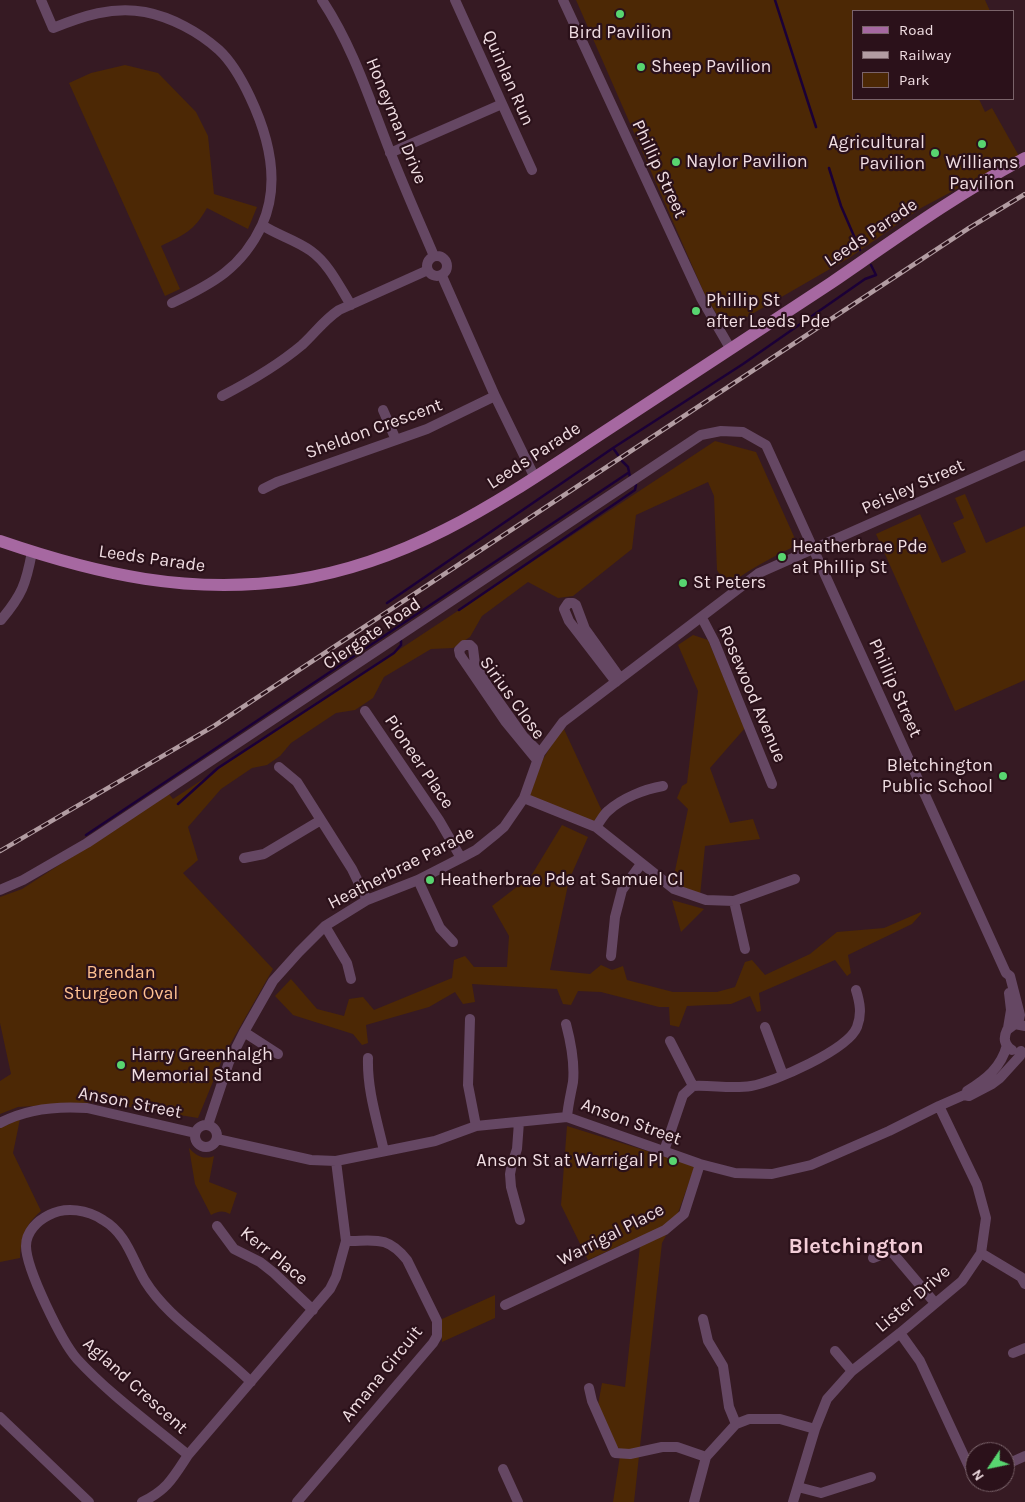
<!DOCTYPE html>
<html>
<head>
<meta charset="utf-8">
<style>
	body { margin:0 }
	#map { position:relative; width:1025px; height:1502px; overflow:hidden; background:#361a23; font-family:Karla,sans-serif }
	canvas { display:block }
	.legend { position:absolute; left:852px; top:10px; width:162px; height:90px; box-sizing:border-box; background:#2b111a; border:1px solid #7a636a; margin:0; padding:6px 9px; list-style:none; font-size:15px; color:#f0dde2 }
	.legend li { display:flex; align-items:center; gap:10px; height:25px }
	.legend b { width:25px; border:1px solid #7a636a }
	.north { position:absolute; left:965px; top:1442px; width:50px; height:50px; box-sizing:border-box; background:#2b111a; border:1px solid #7a636a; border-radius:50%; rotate:236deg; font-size:14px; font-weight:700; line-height:20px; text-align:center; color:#f0dde2 }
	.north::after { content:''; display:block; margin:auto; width:18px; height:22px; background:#58d570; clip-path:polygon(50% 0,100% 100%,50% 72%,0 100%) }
</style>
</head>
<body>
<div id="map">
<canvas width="1025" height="1502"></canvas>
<ul class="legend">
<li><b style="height:6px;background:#a668a1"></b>Road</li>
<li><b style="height:6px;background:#b29ca2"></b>Railway</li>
<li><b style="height:14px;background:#4c2805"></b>Park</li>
</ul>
<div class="north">N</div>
</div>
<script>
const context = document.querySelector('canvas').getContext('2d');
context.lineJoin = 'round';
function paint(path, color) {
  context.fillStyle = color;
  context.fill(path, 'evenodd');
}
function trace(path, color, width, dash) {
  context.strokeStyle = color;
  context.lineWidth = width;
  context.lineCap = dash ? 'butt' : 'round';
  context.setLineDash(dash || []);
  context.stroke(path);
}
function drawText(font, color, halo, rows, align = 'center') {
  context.font = font + ' Karla,sans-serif';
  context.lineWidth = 4.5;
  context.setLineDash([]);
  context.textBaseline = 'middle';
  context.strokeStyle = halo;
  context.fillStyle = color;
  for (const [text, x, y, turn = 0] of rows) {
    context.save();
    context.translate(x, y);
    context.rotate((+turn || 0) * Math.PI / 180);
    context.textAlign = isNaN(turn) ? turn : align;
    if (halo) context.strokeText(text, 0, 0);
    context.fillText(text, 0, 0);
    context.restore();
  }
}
paint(new Path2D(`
	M576,0H985L990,11H854V99H979L985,112L992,108L1019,156L921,208L849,258L726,329L705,295Z
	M125,65L158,73L196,112L208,136L214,194L257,207L248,229L207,208C193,232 185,234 161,246L180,289L165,296L69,83L91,73Z
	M715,441L756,452L796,541L795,546C771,558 748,570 727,586L717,570L714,496L708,482L636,515L632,549L573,596L558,598L528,582L482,616L470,637L453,648L431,649L384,677L373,698L355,710L336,713L291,743L280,756L267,765L252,768L221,789L188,827L198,860L183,873L273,969L224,1055L198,1118L98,1102L18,1107L0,1114V1081L11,1074L0,1023V897L22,889L169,794L173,799Z
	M965,494L986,543L1025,526V680L955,711L876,534L920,514L942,563L966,552L953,523L964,518L955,498Z
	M693,635L708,640L745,728L710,768L730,823L753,819L760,839L705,846L700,896L672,885L688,809L677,798L682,786L687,783L698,691L678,645Z
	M563,727L602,811L593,823L529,796L543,759Z
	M562,825L588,837L569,880L550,970L590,974L601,965L612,970L623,966L627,980L673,992H717L735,987L745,962L752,960L765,975L810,954L837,932L884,928L921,912V914L912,924L848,955L851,973L847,976L835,960L759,993L761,1011L757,1012L750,996L731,1004L687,1006L679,1027L670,1025L669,1007H659L601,992L578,991L571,1005L563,1004L557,989L472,984L475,1002L463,1004L455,992L429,1007L366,1025L368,1043L362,1045L353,1034L293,1015L275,996L291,979L317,1009L344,1016L349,999L363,997L374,1010L452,978L454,960L465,956L474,967H507L509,936L492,906L531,876Z
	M672,900L704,909L681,932Z
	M20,1119L13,1153L41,1211C25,1225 21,1237 20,1258L0,1262V1128Z
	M567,1126L695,1166L678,1213L662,1243L634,1502H613L621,1449L616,1447L598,1405L602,1383L625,1387L641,1236L588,1260L561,1205Z
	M189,1148C196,1156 204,1160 214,1156L209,1182L237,1193L230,1214C223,1210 218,1211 211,1215L195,1184Z
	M495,1295V1318L442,1342V1319Z`), '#4c2805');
trace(new Path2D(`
	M775,0L816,127
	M829,168L841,206L860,250
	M618,455L613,448L743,364L865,279L876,275L871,265
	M622,461L628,467L630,477
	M387,603L613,448
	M459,610L635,490L636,485
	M178,804L218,768L394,653L401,645V641
	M86,835L628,473`), '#1b0037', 2.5);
trace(new Path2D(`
	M41,0L53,28C83,16 112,6 145,12C171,17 199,32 219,50C233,63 242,80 250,97C269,137 281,183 262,225C242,268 212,284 172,303
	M322,0C350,42 366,89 384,136C399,176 417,216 434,256
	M455,0L532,170
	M563,0L701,298L730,348
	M390,153L502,104
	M262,225C277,235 296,240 311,251C329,264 339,286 351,305
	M427 266a10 10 0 1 1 20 0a10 10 0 1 1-20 0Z
	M442,276L495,396L535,478
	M222,396C251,381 277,366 302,345C315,333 324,320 339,310L428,270
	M383,410L396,440
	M263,489L277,482L427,429L495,396
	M702,618L714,641L772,784
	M1,620C22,595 26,584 32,552
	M616,682L569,621L564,609L568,603H573L576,605L585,629L620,678
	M365,711L439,820L461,858
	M537,760L505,721L460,655L459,650L464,645H470L473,648L475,664L487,685L523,736L540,753
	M279,767L297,782L352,869L367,900
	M524,798L596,827L674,889L706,900L734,901L795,879
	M596,827C600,822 603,815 608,811C622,798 645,789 663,786
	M244,858L264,854L321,820
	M418,880L440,928L453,942
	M0,890L23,880L87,843L701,435L721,431L743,432L766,445L1006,973L1010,976L1020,1015L1018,1024
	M734,901L745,949
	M325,926L347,963L351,979
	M611,956L615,917L622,890L641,864
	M470,1019L468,1085L476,1126
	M566,1024C571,1043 575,1062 573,1082C571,1093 568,1105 567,1117
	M765,1027L783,1075
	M1008,1028L1011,1010L1009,993
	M244,1032L278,1054
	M670,1041L693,1086
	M1012,1050C1004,1045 1003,1038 1007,1030L1015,1024L1025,1026
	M368,1058C367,1090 377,1120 384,1151
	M967,1091C986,1079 1001,1068 1007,1045
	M519,1122L517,1149L512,1164L510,1174L511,1187L520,1220
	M0,1123C26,1109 58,1106 87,1108L195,1133
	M195 1136a11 11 0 1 1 22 0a11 11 0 1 1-22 0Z
	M208,1125L229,1062L244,1032L273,981L299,952L325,926L367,900L418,880L461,858L476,850L497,833L504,827L524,798L540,753L563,722L759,573L1025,455
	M217,1139L311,1160L336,1161L435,1141L476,1126L567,1117L700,1164L735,1173L772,1174L811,1165L889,1131L939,1106L964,1095L969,1096L992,1084L1000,1078L1020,1056L1021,1051
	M664,1151L683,1095L693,1086C712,1085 732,1089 751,1086C774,1082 848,1050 857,1027C862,1014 860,1003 856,990
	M217,1226L234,1249L260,1262L274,1273L313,1310
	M981,1253L1021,1277L1025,1284
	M873,1258L891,1251L935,1303
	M505,1305L665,1230L684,1214L700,1164
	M703,1319L708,1341L723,1366L729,1407L736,1424
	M900,1333L920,1361L971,1471L975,1473
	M835,1351L852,1371
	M1013,1353L1025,1348
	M589,1388L592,1401L615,1453L630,1454L662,1447H677L706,1457
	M0,1417L89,1502
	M188,1455C152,1425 109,1394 77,1359C62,1342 26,1269 26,1246C26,1232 37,1221 49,1215C66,1206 88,1210 103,1220C127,1234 132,1259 145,1281C160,1305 181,1322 203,1340C219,1354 236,1367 251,1382
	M1005,1465L1025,1456
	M503,1469L518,1502
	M798,1487L821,1493L871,1477
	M142,1502C167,1490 173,1478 188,1455L330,1289L336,1277L346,1241L336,1161
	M297,1502L433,1343L437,1336V1321L407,1260C387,1235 375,1241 346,1241
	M694,1502L706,1457L736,1424L749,1419H780L815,1429
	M793,1502L815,1429L827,1399L852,1371L900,1333L962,1281L981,1253L986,1218L977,1185L939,1106`), '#654763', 10);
trace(new Path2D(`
	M0,541C99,575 189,595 294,580C414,562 505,497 604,432C680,382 756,333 831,283C895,239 957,194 1025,158`), '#a668a1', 12);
const rail = new Path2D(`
	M0,851L214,726L969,228L1025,194`);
trace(rail, '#b29ca2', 4.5);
trace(rail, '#2b111a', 2.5, [8]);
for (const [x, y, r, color] of [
	[620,14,5,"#58d570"],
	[641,67,5,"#58d570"],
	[982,144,5,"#58d570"],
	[935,153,5,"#58d570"],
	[676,162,5,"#58d570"],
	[696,311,5,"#58d570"],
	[782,557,5,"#58d570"],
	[683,583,5,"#58d570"],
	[1003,776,5,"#58d570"],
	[430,880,5,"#58d570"],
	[121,1065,5,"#58d570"],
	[673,1161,5,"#58d570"]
]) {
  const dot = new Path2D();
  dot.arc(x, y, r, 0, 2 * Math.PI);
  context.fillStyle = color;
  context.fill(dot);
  trace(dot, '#2b111a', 2);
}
drawText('18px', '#f0dde2', '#2b111a', [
	["Bird Pavilion",620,33,"center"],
	["Sheep Pavilion",651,67],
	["Agricultural",925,143,"right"],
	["Pavilion",925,164,"right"],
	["Naylor Pavilion",686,162],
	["Williams",982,163,"center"],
	["Pavilion",982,184,"center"],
	["Phillip St",706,301],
	["after Leeds Pde",706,322],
	["Heatherbrae Pde",792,547],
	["at Phillip St",792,568],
	["St Peters",693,583],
	["Bletchington",993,766,"right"],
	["Public School",993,787,"right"],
	["Heatherbrae Pde at Samuel Cl",440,880],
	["Harry Greenhalgh",131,1055],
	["Memorial Stand",131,1076],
	["Anson St at Warrigal Pl",663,1161,"right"]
], 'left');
drawText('18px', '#f0dde2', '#2b111a', [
	["Quinlan Run",508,78,66],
	["Honeyman Drive",396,121,68],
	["Phillip Street",659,169,65],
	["Leeds Parade",871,233,-34],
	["Sheldon Crescent",374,429,-20],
	["Leeds Parade",534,456,-33],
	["Peisley Street",913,487,-24],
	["Leeds Parade",152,559,8],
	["Clergate Road",372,634,-34],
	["Phillip Street",895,688,66],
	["Rosewood Avenue",752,694,67],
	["Sirius Close",512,698,54],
	["Pioneer Place",419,762,56],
	["Heatherbrae Parade",401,868,-27],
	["Anson Street",130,1103,11],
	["Anson Street",631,1122,20],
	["Warrigal Place",611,1235,-27],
	["Kerr Place",274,1256,39],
	["Lister Drive",913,1299,-41],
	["Amana Circuit",382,1374,-51],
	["Agland Crescent",135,1386,42]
]);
drawText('18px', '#ffc090', '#2b111a', [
	["Brendan",121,973],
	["Sturgeon Oval",121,994]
]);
drawText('bold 22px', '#f3cdd8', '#2b111a', [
	["Bletchington",856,1247]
]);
</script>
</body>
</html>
